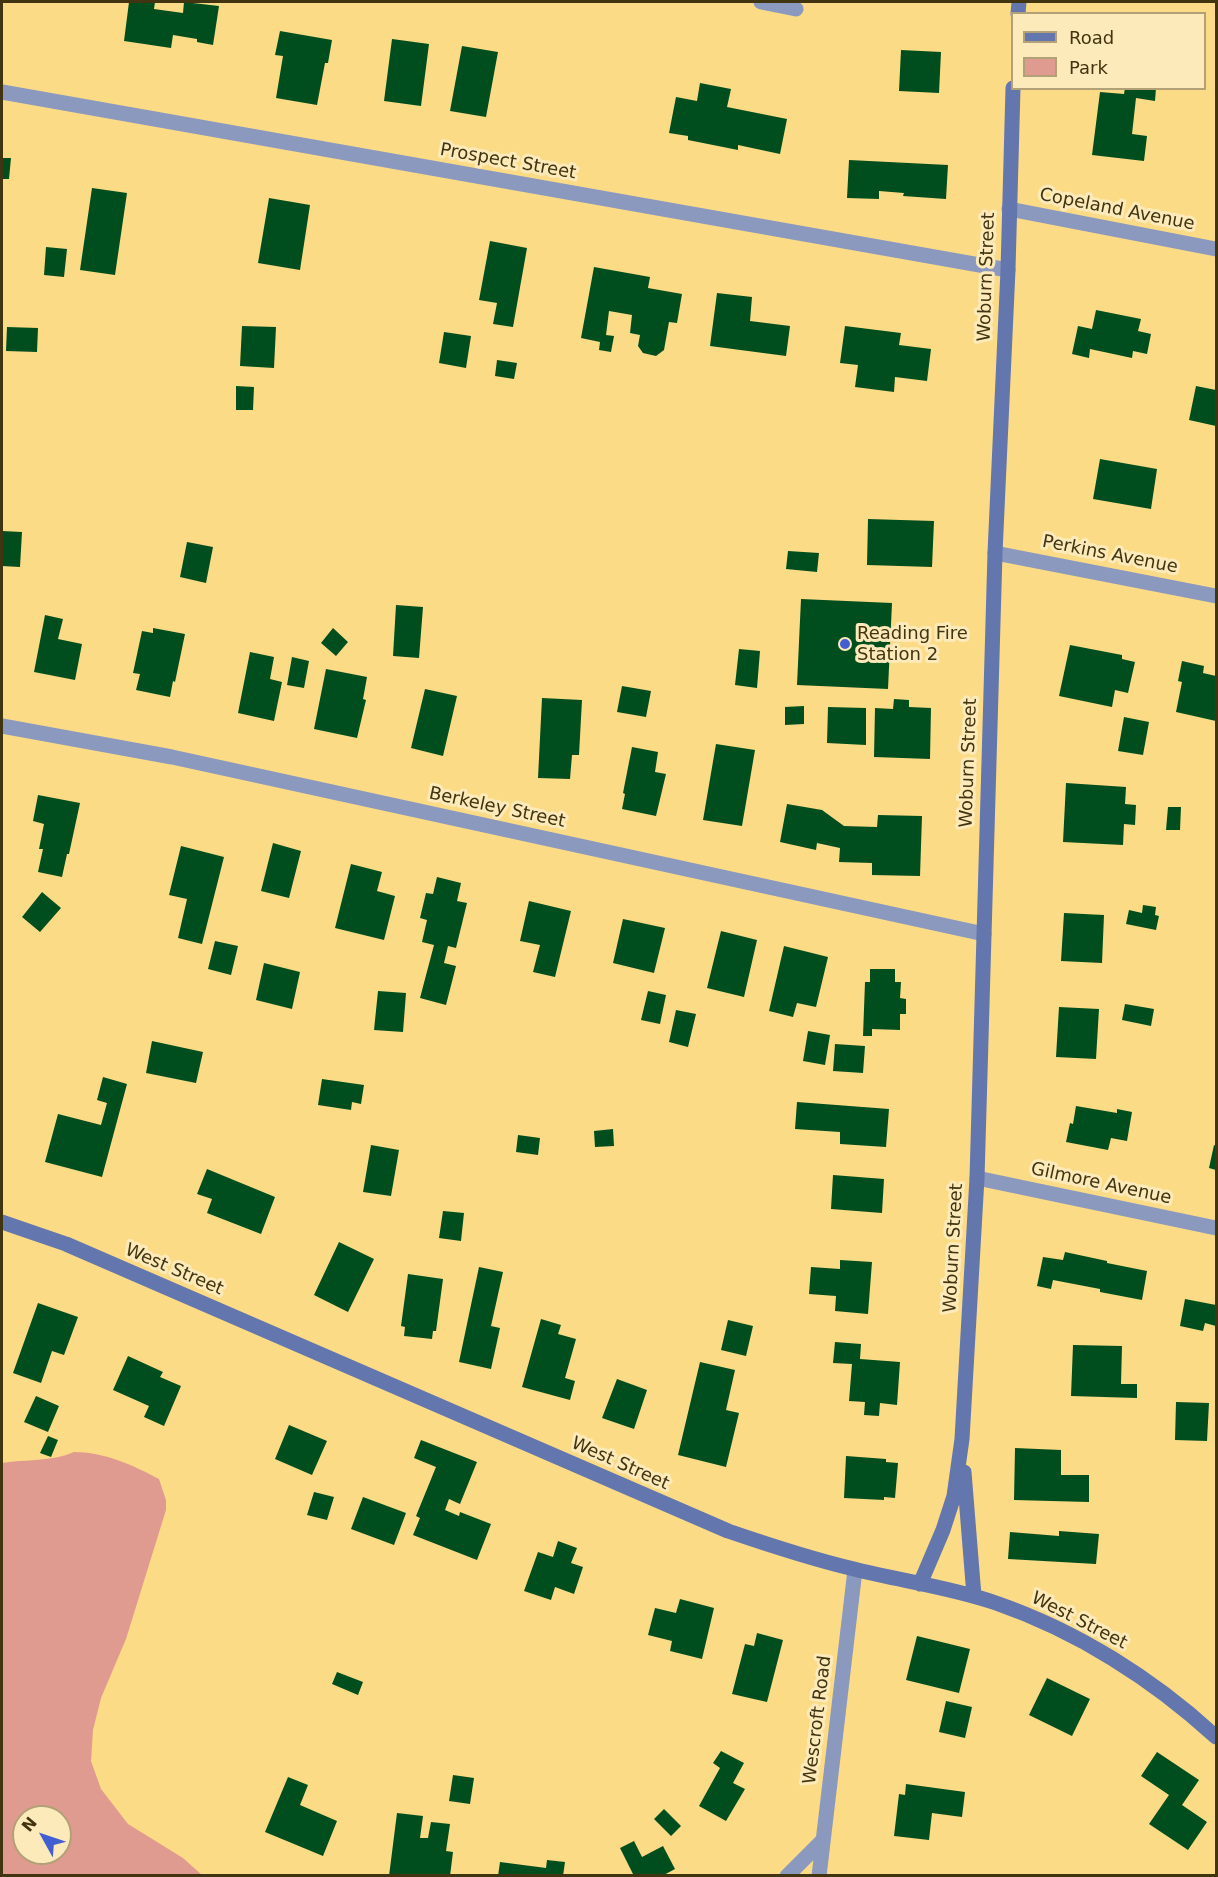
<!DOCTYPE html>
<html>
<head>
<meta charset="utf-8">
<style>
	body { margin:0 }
	#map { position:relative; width:1218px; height:1877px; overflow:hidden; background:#fcdb87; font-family:"DejaVu Sans",sans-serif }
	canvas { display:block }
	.frame { position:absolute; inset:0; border:3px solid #413410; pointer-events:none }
	.legend { position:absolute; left:1011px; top:12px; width:195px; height:78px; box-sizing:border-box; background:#fdeaba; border:2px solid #b2a176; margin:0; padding:8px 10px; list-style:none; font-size:18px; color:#413410 }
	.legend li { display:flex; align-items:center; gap:12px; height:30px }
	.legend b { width:30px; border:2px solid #b2a176 }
	.north { position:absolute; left:12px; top:1805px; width:60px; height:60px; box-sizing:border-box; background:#fdeaba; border:2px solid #b2a176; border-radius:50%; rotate:310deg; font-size:16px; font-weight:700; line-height:24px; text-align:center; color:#413410 }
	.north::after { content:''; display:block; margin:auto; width:21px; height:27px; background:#425ed1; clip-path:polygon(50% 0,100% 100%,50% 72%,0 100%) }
</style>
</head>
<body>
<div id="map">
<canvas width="1218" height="1877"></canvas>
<div class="frame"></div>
<ul class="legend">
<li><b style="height:8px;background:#6376ae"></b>Road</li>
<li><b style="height:16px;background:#e09b90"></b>Park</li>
</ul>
<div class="north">N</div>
</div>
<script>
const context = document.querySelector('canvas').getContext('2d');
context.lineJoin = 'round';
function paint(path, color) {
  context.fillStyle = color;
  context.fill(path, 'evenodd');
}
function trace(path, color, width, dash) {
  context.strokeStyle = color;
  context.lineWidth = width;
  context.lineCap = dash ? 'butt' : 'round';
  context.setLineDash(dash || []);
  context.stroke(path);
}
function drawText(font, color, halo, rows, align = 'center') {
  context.font = font + ' "DejaVu Sans",sans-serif';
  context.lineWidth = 6;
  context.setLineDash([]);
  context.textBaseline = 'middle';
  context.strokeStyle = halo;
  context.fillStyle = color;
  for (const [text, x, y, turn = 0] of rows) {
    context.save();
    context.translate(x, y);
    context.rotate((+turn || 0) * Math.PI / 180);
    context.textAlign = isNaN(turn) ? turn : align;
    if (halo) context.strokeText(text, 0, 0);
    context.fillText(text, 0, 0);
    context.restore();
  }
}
paint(new Path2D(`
	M74,1452C104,1452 133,1465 159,1479L166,1500V1510L126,1639L101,1698L93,1730L91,1761L101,1789L128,1824L183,1858L202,1875H2V1463C26,1459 51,1462 74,1452ZM24,1817H60V1853H24Z`), '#e09b90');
paint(new Path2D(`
	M129,2H155L154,9L183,13L184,2L219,6L213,45L197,42V39L173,35L171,48L124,41Z
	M280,31L332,40L328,63H325L317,105L276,98L283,56L275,55Z
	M392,39L429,44L421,106L384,101Z
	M462,46L498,52L486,117L450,111Z
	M901,50L941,52L939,93L899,91Z
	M700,83L731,89L727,107L787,119L780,154L738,145V150L688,140V136L669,133L676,97L697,101Z
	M1125,88H1156L1155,101L1136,98L1132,134L1147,136L1144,161L1092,155L1100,92L1124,94Z
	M2,158H11L9,179H2Z
	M849,160L948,165L946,199L903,196L904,193L879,191V199L847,198Z
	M92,188L127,193L115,275L80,270Z
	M269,198L310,205L300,270L258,263Z
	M490,241L527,248L513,327L493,324L497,303L479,300Z
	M46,247L67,249L64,277L44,275Z
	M594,267L650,277L648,288L682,294L677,323L669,322L664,350L656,356L643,353L638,346L640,335L630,333L632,315L609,311L606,335L614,336L611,352L599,350L600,342L581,338Z
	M717,293L752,297L750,321L790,326L786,356L710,346Z
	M1096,310L1141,319L1138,331L1151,334L1147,354L1133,351L1132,358L1090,349L1089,358L1072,354L1078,326L1092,329Z
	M242,326L276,327L274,368L240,366Z
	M845,326L901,333L899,345L931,349L927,381L895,377L894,392L855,387L858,365L840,363Z
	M7,327L38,328L37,352L6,351Z
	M444,332L471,336L466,368L439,363Z
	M497,360L517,363L514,379L495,376Z
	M236,386L254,387L253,410H236Z
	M1196,386L1216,390V426L1189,420Z
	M1100,459L1157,469L1151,509L1093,499Z
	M868,519L934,521L932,567L867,565Z
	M2,531L22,532L20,567L2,566Z
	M187,542L213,547L206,583L180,577Z
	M788,551L819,553L817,572L786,569Z
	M801,599L892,603L888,689L797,685Z
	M396,605L423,607L419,658L393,656Z
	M45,615L63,619L58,639L82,644L75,680L34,672Z
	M153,628L185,634L175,682L173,681L170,697L136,690L140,674L133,673L142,631L153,633Z
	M333,628L348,642L336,656L321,643Z
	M1070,645L1122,655V659L1135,662L1128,693L1115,690L1112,707L1059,696Z
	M739,649L760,651L757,688L735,685Z
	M250,652L274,657L270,679L282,682L274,721L238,713Z
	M292,657L309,661L304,688L287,685Z
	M1182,661L1204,666L1203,673L1216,676V721L1176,712L1182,682L1178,681Z
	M326,669L367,677L363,699L366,700L357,738L314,729Z
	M622,686L651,691L646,717L617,712Z
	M425,689L457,696L443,756L411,748Z
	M542,698L582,700L579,755H572L570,779L538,778Z
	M894,699L909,700V707L931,708L930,759L874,757L875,708L893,709Z
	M804,706V724L785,725V707Z
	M828,707L866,708V745L827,743Z
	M1124,717L1149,722L1143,755L1118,751Z
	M716,744L755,750L742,826L703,820Z
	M632,747L658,752L655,772L666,774L656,816L622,809L625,794L623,793Z
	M1066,783L1126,787L1125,804L1136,805L1135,825L1124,824L1123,845L1063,842Z
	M38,795L80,803L69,854H67L62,877L38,872L43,849H39L44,824L33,821Z
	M787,804L822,810L844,826L877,827L878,815L922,816L920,876L872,875V863L839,862L840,848L817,843L816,850L780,842Z
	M1168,807H1181L1180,830H1166Z
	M273,843L301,851L289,898L261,891Z
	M181,846L224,857L202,944L178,938L187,899L169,895Z
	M351,864L382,872L377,891L395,896L384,940L335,928Z
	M437,877L461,883L457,901L467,903L456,948L448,946L444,963L456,966L446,1005L420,998L434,945L422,942L427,920L420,918L426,893L433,894Z
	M42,892L61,908L40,932L22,917Z
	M529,901L571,911L555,977L533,972L540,945L520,941Z
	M1143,905L1156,907L1155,915L1159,916L1156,930L1126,924L1129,910L1142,913Z
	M1064,913L1104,915L1102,963L1061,961Z
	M623,919L665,928L654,973L613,963Z
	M721,931L757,940L744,997L707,988Z
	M215,941L238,946L231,975L208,969Z
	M784,946L828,957L816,1007L797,1003L793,1017L769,1011Z
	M264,963L300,972L292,1009L256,1000Z
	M870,969H895V982H901L900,998L906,999V1014H900V1030L872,1029V1036H863L865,982H870Z
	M378,991L406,993L403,1032L374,1030Z
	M648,991L666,995L660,1024L641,1020Z
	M1125,1004L1154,1009L1151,1026L1122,1020Z
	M1059,1007L1099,1009L1096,1059L1056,1057Z
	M676,1010L696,1014L688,1047L669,1042Z
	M808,1031L830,1035L825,1065L803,1061Z
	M152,1041L203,1052L196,1083L146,1073Z
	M835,1044L865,1046L863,1073L833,1071Z
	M103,1077L127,1084L102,1177L45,1162L58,1114L101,1125L107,1103L97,1100Z
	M322,1079L364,1085L361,1104L352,1102L351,1110L318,1105Z
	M797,1102L889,1109L886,1147L840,1144V1132L795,1129Z
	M1076,1106L1117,1113V1109L1132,1112L1127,1141L1111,1138L1108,1150L1066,1142L1070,1123L1073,1124Z
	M613,1129L614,1146L595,1147L594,1131Z
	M518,1135L540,1138L538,1155L516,1152Z
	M371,1145L399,1150L391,1196L363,1192Z
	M1214,1145L1216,1146V1170L1209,1168Z
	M207,1169L275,1197L261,1234L207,1213L212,1199L197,1194Z
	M833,1175L884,1179L882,1213L831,1209Z
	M443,1211L464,1213L461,1241L439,1238Z
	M339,1242L374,1259L348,1312L314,1295Z
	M1065,1252L1107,1261V1263L1147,1271L1142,1300L1100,1292V1289L1053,1280L1051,1289L1037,1286L1043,1257L1063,1260Z
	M840,1260L872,1262L868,1314L835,1311L836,1296L809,1294L811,1267L840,1269Z
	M479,1267L503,1272L491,1326L500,1328L491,1369L459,1362Z
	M408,1274L443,1279L436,1331H433L432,1339L404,1336L405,1327L401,1326Z
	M1185,1299L1216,1305V1326L1205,1323L1203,1331L1180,1326Z
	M38,1303L78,1317L64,1355L52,1351L41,1383L13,1373Z
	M541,1319L561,1325L558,1334L576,1339L565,1378L575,1381L570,1400L522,1387Z
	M728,1320L753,1326L746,1356L721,1350Z
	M835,1342L861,1344L860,1359L900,1362L897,1405L880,1403L879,1416L864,1415L865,1402L849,1401L852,1364L833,1363Z
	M1073,1345L1122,1346L1121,1384H1137V1398L1071,1396Z
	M128,1356L163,1372L160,1377L181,1386L164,1426L144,1417L149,1406L113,1390Z
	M700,1362L735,1370L726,1410L739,1413L726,1467L678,1455Z
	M617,1379L647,1390L634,1429L602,1418Z
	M36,1396L59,1406L48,1432L24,1422Z
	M1176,1402L1209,1403L1207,1441L1175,1440Z
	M289,1425L327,1441L312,1475L275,1459Z
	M48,1436L58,1440L51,1457L40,1453Z
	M421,1440L477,1462L460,1504L449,1499L445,1510L459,1516L460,1512L491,1524L477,1560L413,1535L420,1518L416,1516L436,1467L414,1458Z
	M1015,1448L1061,1450V1475H1089V1502L1014,1500Z
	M846,1456L886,1459V1462L898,1463L895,1498L884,1497V1500L844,1498Z
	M314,1492L334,1497L327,1520L307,1515Z
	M363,1497L406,1513L394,1545L351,1529Z
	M1059,1531L1099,1534L1096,1564L1008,1559L1010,1532L1059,1536Z
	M558,1541L577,1548L571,1563L583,1567L574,1594L555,1587L551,1600L524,1591L538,1552L553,1557Z
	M680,1599L714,1608L702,1659L670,1651L672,1641L648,1635L655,1608L676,1613Z
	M757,1633L783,1640L767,1702L732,1694L745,1644L754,1646Z
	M917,1636L970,1649L959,1693L906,1680Z
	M337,1672L363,1682L358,1695L332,1684Z
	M1047,1678L1090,1699L1072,1736L1029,1715Z
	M946,1701L972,1707L965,1738L939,1732Z
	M721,1751L744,1763L733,1783L745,1789L726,1821L699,1806L720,1768L713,1763Z
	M1157,1752L1199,1780L1182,1805L1207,1822L1188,1850L1149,1824L1169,1795L1141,1776Z
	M453,1775L474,1778L470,1804L449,1801Z
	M288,1777L308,1785L300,1805L337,1821L323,1856L265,1832Z
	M906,1784L965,1792L962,1817L932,1813L929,1840L894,1836L899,1794L905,1795Z
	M664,1809L681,1826L671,1836L654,1819Z
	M397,1813L423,1816L420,1838H428L431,1822L450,1824L446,1851L453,1852L450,1876H389Z
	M634,1841L642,1857L663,1846L675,1869L662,1876H634L620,1848Z
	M547,1860L565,1862L563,1876H498L500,1862L546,1868Z`), '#004e1d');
trace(new Path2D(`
	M761,2L796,9`), '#8b99bf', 15);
trace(new Path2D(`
	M2,92L1008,270
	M1009,209L1216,249
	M995,553L1216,596
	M2,726L172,757L984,934
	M977,1178L1216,1228
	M787,1876L823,1840
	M819,1876L855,1570`), '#8b99bf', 15);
trace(new Path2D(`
	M1018,14L1019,2
	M2,1222L66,1244L728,1531C769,1545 811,1559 854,1569C901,1581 950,1587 996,1603C1077,1631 1153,1679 1216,1737
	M964,1472L974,1596
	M920,1584L943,1530L954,1496L962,1439L977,1178L995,553L1008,270L1013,88`), '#6376ae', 15);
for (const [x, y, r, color] of [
	[845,644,6,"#425ed1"]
]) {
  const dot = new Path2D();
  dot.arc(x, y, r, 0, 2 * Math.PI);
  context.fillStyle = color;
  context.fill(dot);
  trace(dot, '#fdeaba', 2);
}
drawText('18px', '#413410', '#fdeaba', [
	["Prospect Street",508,162,10],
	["Copeland Avenue",1117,210,11],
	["Woburn Street",987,277,-88],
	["Perkins Avenue",1110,555,11],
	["Woburn Street",969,763,-88],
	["Berkeley Street",497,808,12],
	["Gilmore Avenue",1101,1184,12],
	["Woburn Street",954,1248,-87],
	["West Street",174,1270,23],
	["West Street",620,1464,24],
	["West Street",1079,1621,27],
	["Wescroft Road",818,1720,-83]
]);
drawText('18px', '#413410', '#fdeaba', [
	["Reading Fire",857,634],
	["Station 2",857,655]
], 'left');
</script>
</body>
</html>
